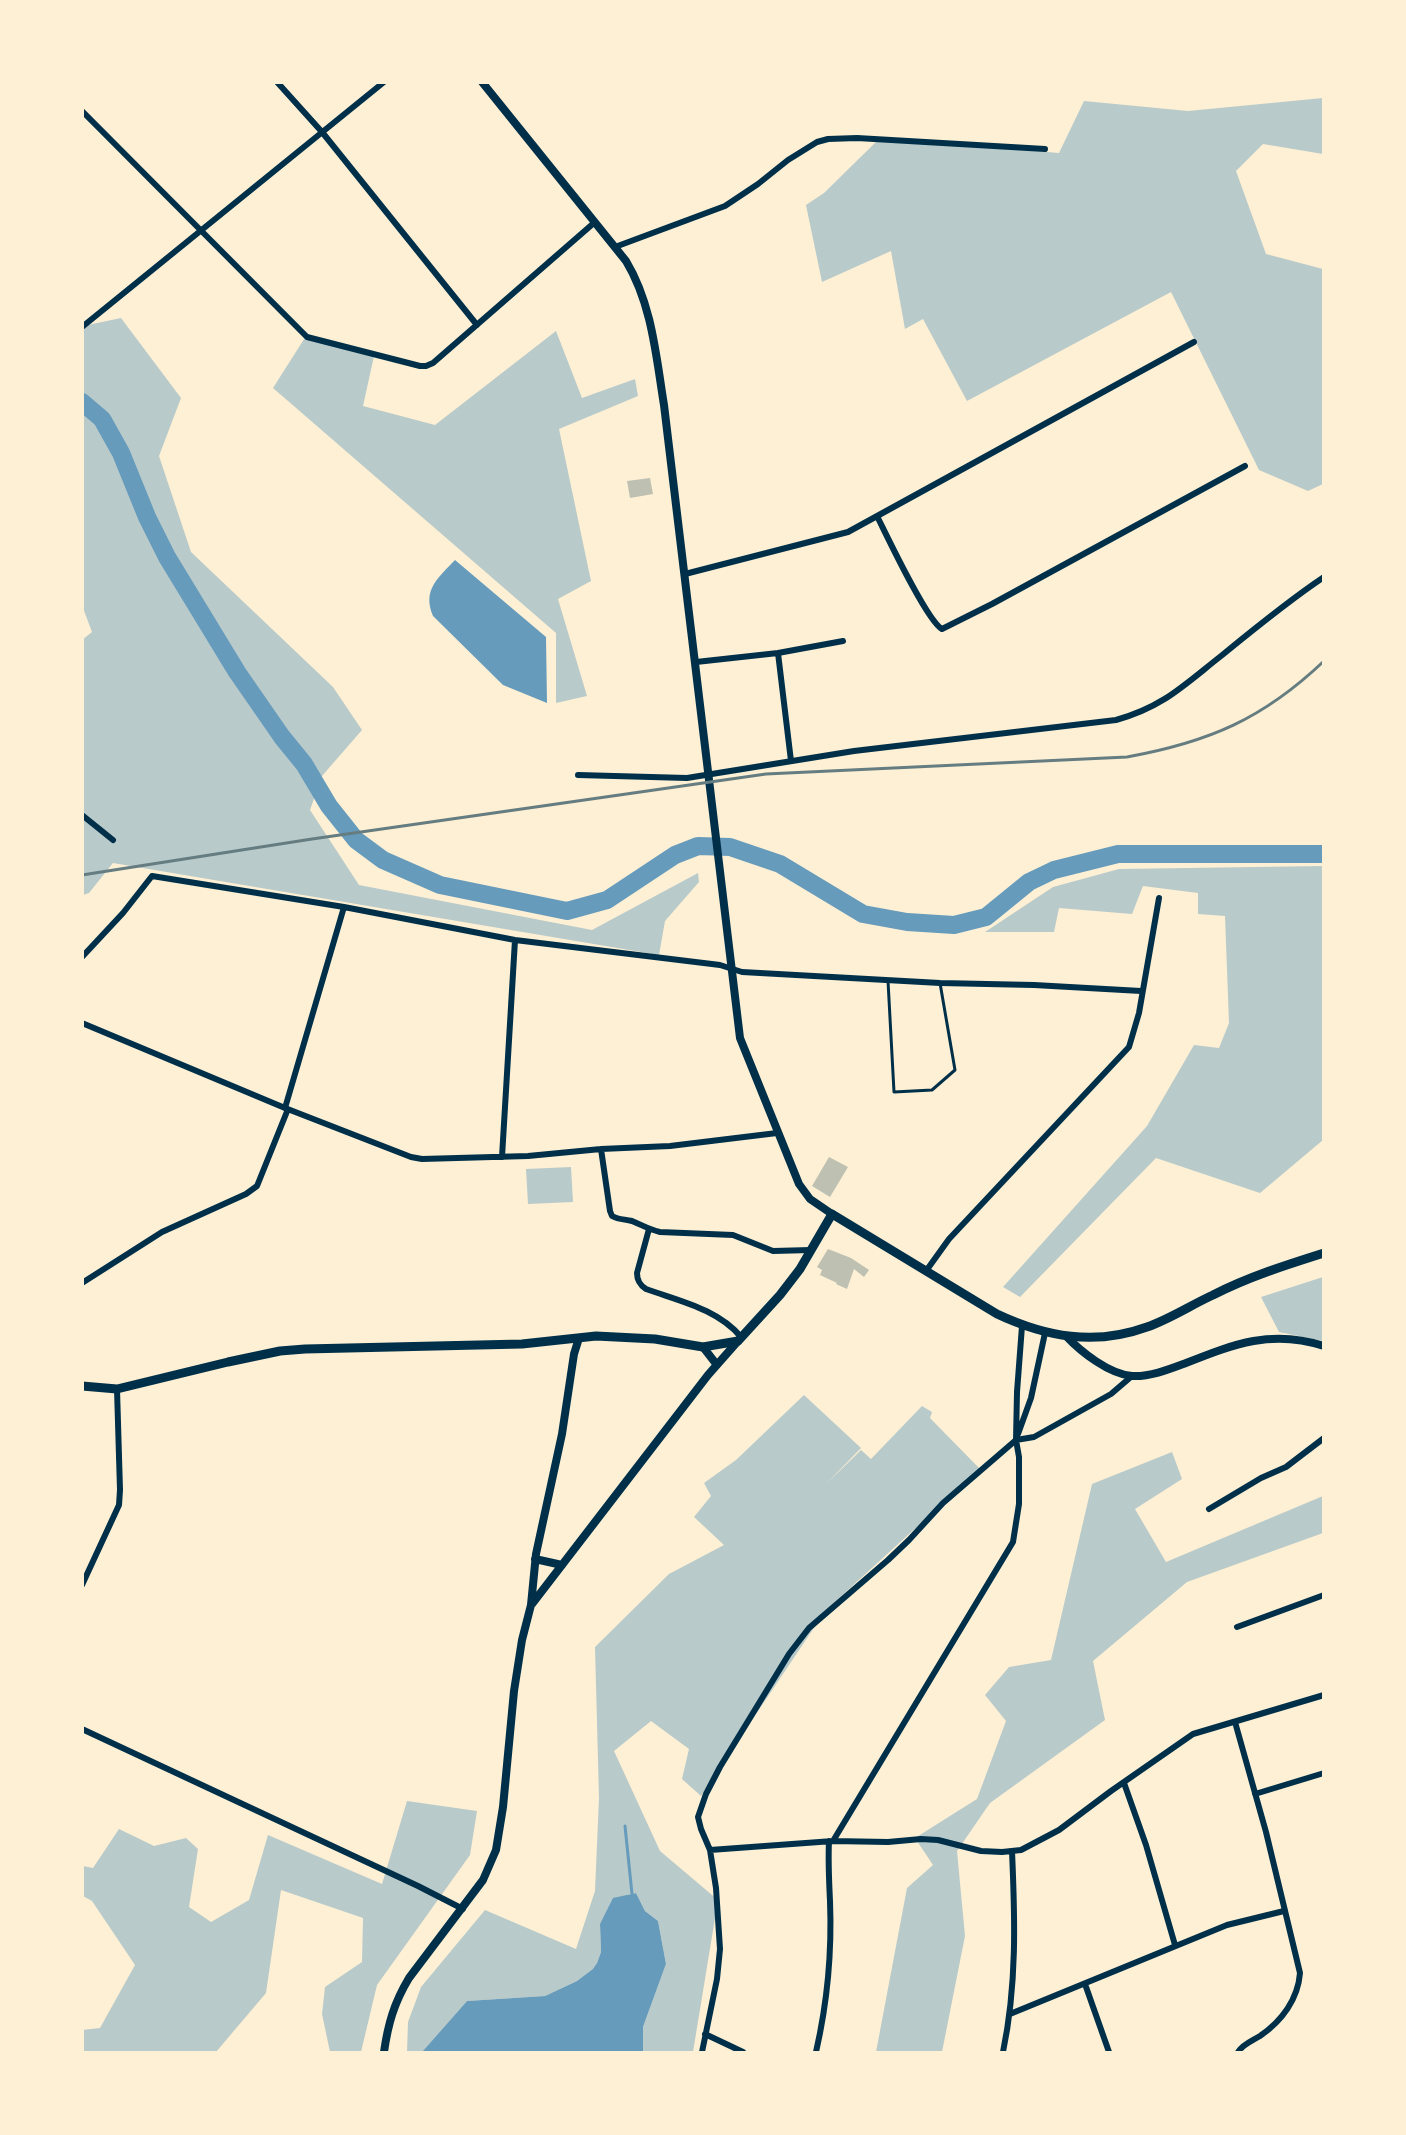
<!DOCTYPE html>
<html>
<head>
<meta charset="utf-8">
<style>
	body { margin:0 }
	#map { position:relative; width:1406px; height:2135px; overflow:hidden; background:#fdf0d5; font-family:"Archivo Narrow",sans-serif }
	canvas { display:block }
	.frame { position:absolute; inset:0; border:84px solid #fdf0d5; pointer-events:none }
</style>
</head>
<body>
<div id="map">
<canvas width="1406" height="2135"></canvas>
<div class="frame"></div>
</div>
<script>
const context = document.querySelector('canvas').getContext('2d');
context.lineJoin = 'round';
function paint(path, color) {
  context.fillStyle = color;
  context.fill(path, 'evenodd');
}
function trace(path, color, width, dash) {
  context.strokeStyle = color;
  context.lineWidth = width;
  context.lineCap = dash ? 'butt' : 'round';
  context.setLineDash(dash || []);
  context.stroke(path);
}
paint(new Path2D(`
	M1323,98V154L1263,144L1236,171L1266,254L1323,269V484L1308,491L1259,470L1171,292L967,401L923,319L905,329L891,251L822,282L806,205L824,193L880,138L1059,153L1084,101L1188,111Z
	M121,318L181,398L159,456L191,552L333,687L362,730L322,776L310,810L359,885L592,930L698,873L699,882L665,921L659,955L113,863L89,893L83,895L82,640L92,632L83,608V326Z
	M556,331L582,398L635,379L638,396L559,429L591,581L558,599L587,696L556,703V633L273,388L306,336L374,356L363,406L435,425Z
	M1323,866V1140L1260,1193L1156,1158L1020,1297L1003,1287L1147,1126L1194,1045L1219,1048L1229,1023L1225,916L1198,914V893L1143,886L1132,914L1059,908L1054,932H985L1053,887L1119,869Z
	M571,1167L573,1202L528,1204L526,1169Z
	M1323,1277V1341L1279,1332L1261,1297Z
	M804,1395L861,1448L826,1484L861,1450L871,1459L922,1406L932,1412L930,1418L980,1469L826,1610L701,1796L682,1779L689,1749L651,1721L614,1751L660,1851L718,1900L693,2052H643V2027L666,1964L658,1921L645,1911L636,1893L629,1894L600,1924L601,1952L597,1963L594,1969L577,1981L545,1996L467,2001L422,2052H407L408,2022L421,1987L485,1910L576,1949L595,1891L599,1798L595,1647L669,1574L724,1545L694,1517L711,1496L704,1483L736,1460Z
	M1172,1452L1182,1479L1135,1509L1166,1562L1323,1496V1533L1187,1582L1093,1661L1105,1720L990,1803L957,1851L965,1936L942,2052H876L907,1888L933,1865L915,1838L977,1799L1006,1721L985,1695L1009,1667L1051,1660L1092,1484Z
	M407,1801L477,1811L470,1855L377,1985L361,2052H330L322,2014L325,1987L362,1962L363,1918L281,1890L266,1993L216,2052H83L82,2030L100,2028L135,1965L92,1901L83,1896V1866L93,1868L119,1829L154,1846L186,1838L198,1849L189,1907L211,1922L249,1900L268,1835L382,1884Z`), '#b9caca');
paint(new Path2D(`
	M455,560L546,637L547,703L503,685L433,616C422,590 438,578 455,560Z
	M636,1893L645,1911L658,1921L666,1964L643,2027V2052H422L467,2001L545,1996L577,1981L593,1969L597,1963L601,1952L600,1924L613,1898Z`), '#669bbc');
trace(new Path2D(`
	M625,1826L632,1894`), '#669bbc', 3);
trace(new Path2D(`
	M82,402L102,419L121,453L147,517L167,557L237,672L282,737L304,764L329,806L356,840L383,860L440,885L567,911L607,900L675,855L698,846L730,847L780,864L863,914L907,922L954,925L986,917L1029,882L1054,870L1118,854H1324`), '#669bbc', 18);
paint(new Path2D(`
	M650,478L653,494L630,498L627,481Z
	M829,1157L848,1167L830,1197L812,1186Z
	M828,1249L851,1258L869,1270L864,1277L854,1269L847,1289L836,1284L837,1283L820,1275L822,1270L817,1267Z`), '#bec0b2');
trace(new Path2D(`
	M888,981L894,1092L932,1090L955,1070L940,983`), '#003049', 3);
trace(new Path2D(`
	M277,82L322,132L477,325
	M82,111L307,337L420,366H426L433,363L595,222
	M615,247L725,206L758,184L788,160L817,142L828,139L857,138L1045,149
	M82,327L384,82
	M877,516C887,536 927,621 942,629L992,604L1245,466
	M685,574L848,532L1194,342
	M696,662L778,653
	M791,761L778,653L843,641
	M578,775L687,778L854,751L1116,720C1163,707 1184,685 1221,656C1254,629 1288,601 1324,577
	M82,815L113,840
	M82,957L123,913L152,876L344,907L515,940L720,965L742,972L940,983L1034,985L1141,991
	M82,1023L285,1108L411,1157L422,1159L528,1156L601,1149L670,1146L777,1133
	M285,1108L344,907
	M601,1149L610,1211L612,1216C619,1220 625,1219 632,1221C642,1225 650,1230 660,1232L733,1235L773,1251L811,1250
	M502,1157L515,940
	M649,1229L637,1273C637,1281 640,1285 646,1289C679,1301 718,1309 741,1337
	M926,1271L949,1239L1129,1047L1139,1013L1159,898
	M82,1283L162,1232L246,1194L257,1186L288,1109
	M1018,1434L1031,1398L1045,1333
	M1209,1509L1261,1478L1286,1467L1324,1438
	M82,1585L119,1505L120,1490L117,1389
	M1237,1627L1324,1595
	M1235,1722L1266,1832L1300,1973C1298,1999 1282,2021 1260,2036C1252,2041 1243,2044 1238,2052
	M82,1729L418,1886L463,1909
	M1124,1783L1146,1845L1175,1945
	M1255,1794L1324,1773
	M833,1841L1013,1542L1019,1504V1457L1016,1440L1017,1392L1022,1326
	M710,1850L833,1841L888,1842L921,1839L938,1840L981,1851L1002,1852L1021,1850L1059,1830L1111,1791L1193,1734L1324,1695
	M1085,1984L1109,2052
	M1010,2014L1227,1925L1284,1911
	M705,2034L743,2052
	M702,2052L717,1979L720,1949L716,1888L710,1850L701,1829L698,1817L706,1794L720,1767L789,1654L809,1628L888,1560L909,1540L943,1503L1016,1440L1034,1437L1111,1394L1132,1376
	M816,2052C827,2004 832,1951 830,1901C829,1881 828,1862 829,1841
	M1003,2052C1017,1985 1015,1919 1012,1851`), '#003049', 6);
trace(new Path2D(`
	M482,82L626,261C652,304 656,356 664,405L740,1038L799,1184L810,1199L832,1214
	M1066,1336C1081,1352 1109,1374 1132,1376C1150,1377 1170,1369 1186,1363C1234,1344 1272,1329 1324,1346
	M703,1347L717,1365
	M535,1559L562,1565
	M532,1604L708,1375L738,1341
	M384,2052C388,2024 394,2003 409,1978L483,1880L496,1850L503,1807L514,1691L522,1640L531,1605L536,1554L562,1434L574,1354L579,1338`), '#003049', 8);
trace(new Path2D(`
	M82,1386L117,1389L228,1362L280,1351L305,1349L522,1344L596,1336L655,1339L703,1347L738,1341L780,1295L800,1269L832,1214L997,1314C1046,1337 1095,1346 1147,1327C1170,1319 1191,1305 1213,1295C1248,1277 1286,1265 1324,1253`), '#003049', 9);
trace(new Path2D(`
	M82,875L312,839L766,774L1127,757C1209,742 1263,719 1324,661`), '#657d81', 3);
</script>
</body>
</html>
